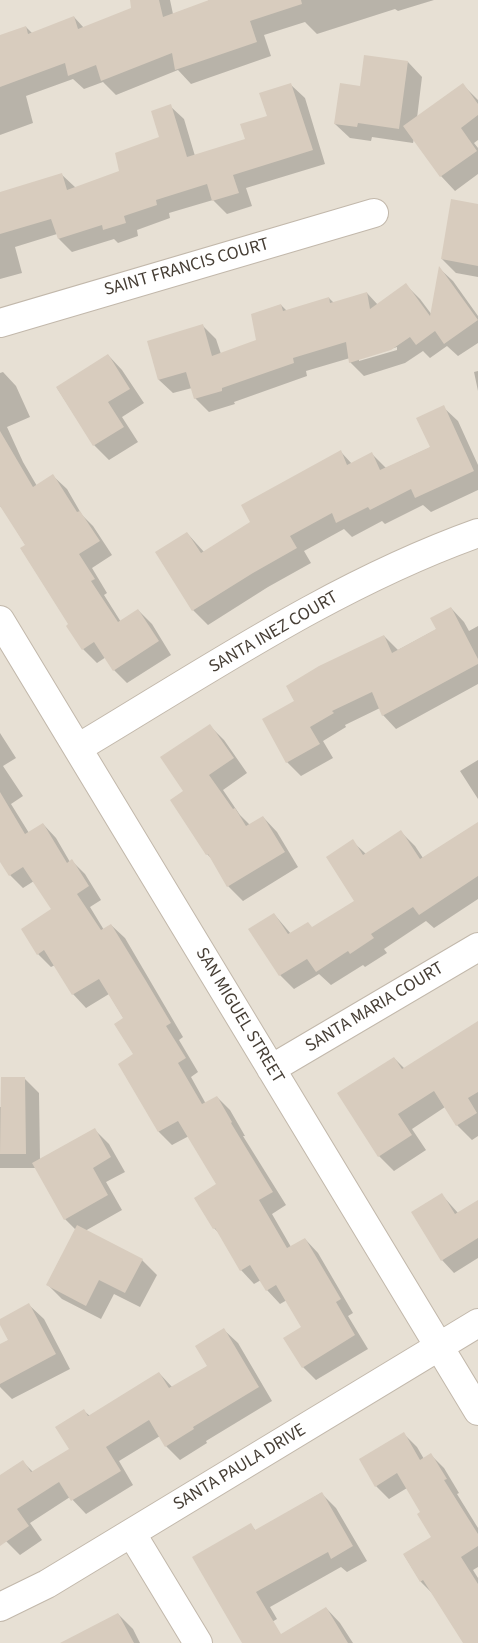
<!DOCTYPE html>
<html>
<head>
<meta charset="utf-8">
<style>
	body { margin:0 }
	canvas { display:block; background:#f3eee6 }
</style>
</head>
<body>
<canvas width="478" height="1643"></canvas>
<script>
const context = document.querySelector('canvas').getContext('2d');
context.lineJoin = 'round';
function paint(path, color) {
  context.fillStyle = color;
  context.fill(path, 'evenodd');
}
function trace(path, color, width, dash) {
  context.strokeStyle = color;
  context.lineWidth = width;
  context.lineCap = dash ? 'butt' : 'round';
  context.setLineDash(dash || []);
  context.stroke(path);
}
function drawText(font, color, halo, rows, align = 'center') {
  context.font = font + ' "Source Sans 3",sans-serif';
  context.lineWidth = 4;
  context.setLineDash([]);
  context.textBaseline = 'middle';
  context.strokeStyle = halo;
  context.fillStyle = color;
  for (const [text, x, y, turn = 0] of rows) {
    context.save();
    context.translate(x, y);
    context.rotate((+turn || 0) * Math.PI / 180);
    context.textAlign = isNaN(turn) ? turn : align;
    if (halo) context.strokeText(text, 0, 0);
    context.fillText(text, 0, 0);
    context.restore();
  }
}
paint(new Path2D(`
	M0,0H478V1643H0Z`), '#e7e0d4');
paint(new Path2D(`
	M131,0H170L173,14L209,1L208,0H434L398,11L395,9L317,34L305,22L264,35L271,56L191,84L178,70L116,95L103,82L84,89L73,79L26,96L33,123L0,135V37L26,27L33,34L74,17L84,28L133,8Z
	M408,62L422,77L417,118L463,85L478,100V140L474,143L478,148V174L455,191L441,176L414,138L413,143L372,137L371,141L350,138L335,124L361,87Z
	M291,85L305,98L325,164L246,188L252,206L227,214L213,200L169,213L170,218L137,230L138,236L118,243L114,239L72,252L59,239L57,234L15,247L22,273L0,279V194L61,174L76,188L120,172L160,138L170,106L184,119L195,156L247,140L268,117Z
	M478,205V277L456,273L442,259Z
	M440,269L453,281L478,316V343L458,356L447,346L430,358L423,351L405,363L364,376L350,362V358L306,371L307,376L234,402L235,404L209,412L195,398L192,388L173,393L159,380L148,342L203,326L216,339L221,354L258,341L281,305L287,311L329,298L334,303L367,293L378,305L406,285L420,299L432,315ZM397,347V350L359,361V359Z
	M108,355L122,370L144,403L122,417L138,442L109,460L94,445L57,388Z
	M478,371V391L474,372Z
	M3,372L16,386L30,417L7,427L23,462L37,486L53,476L67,489L82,515L93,526L112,555L92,568L107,593L104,595L121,622L138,610L152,624L171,655L127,683L114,670L106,657L97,663L83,649L26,546L5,511L0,506V373Z
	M443,407L458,421L478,465V490L431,512L423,505L385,524L382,521L352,537L344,529L304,551L311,563L268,587L208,625L193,610L187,533L204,552L252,523L341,452L352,464L372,454L386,468L431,447Z
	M451,608L464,622L469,631L478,626V684L396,729L383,715L380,708L345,725L346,727L323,741L333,758L301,776L287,762L264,720L296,701L384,636L398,650L437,629Z
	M210,726L224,740L247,773L223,790L240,815L250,825L263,817L277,832L298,867L243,901L228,886L212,859L207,854L185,791Z
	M0,733L16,758L3,766L23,796L11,804L29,833L43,824L56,838L70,862L72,861L85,874L101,900L90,907L104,930L111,925L125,938L159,996L183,1037L179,1040L198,1072L191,1077L206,1104L217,1097L230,1110L245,1136H243L286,1205L272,1214L291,1247L305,1239L318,1253L353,1313L348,1316L368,1349L316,1380L303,1367V1327L287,1300L280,1304L267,1290L261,1280L254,1284L241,1270L220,1234L214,1228L218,1185L189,1136L172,1145L159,1132L124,1019L109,994L86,1008L73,994L55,965L51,967L38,954L53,910L34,881L23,888L10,875L0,859Z
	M478,760V799L460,771Z
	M478,823V899L434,928L426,921L384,949L387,953L365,967L363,965L331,985L319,974L294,989L280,975L250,929L274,914L291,934L313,928L356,901L352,841L366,854L401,832L415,846L423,858Z
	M478,1022V1136L472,1140L457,1125L445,1107L412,1129L426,1150L394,1171L379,1156L339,1093L394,1058L405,1069Z
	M24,1078L39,1093L40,1160L95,1130L109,1144L125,1172L106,1182L122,1210L85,1231L142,1260L157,1275L140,1307L114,1294L101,1319L62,1299L48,1285L76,1230L65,1219L37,1168H0V1107H2Z
	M442,1195L458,1213L478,1203V1258L454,1273L442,1260Z
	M29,1305L44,1319L70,1369L12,1399L0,1387V1345L9,1340L0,1320Z
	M224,1330L238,1343L272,1401L206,1441L207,1443L180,1460L166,1446L160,1436L119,1461L133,1485L86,1514L70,1497L30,1523L42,1540L20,1555L6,1541L0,1532V1476L23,1462L33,1472L71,1450L84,1411L90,1416L159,1373L173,1388L208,1366Z
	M404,1434L417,1447L424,1459L431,1455L444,1468L459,1493L457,1494L478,1528V1567L473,1570L478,1578V1643H465L433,1594L421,1582L404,1555L433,1537L422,1513L407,1488L389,1499L376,1486Z
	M321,1493L336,1508L367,1561L347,1572L341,1567L270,1607L277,1619L246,1637L251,1525L256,1531Z
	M326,1608L340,1623L353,1643H269Z
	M118,1614L133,1629L140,1643H62Z`), '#0003');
paint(new Path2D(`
	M130,0H159L163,17L209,0H301L302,4L250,21L257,42L175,70L172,53L101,81L96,65L68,76L65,63L0,87V35L26,26L28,34L74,16L78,29L131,8Z
	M364,55L408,61L399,129L358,123L357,127L334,124L340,83L360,86Z
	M291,83L313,150L233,175L239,193L212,201L207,184L156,200L157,205L124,216L126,223L103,230L102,225L58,239L51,219L0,234V192L62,173L67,190L119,171L115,153L159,137L151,111L171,104L187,157L245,139L240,124L267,116L259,93Z
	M463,83L478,104V115L461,128L477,151L440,177L403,126Z
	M451,199L478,204V266L441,259Z
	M439,266L478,320L444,344L435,331L416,345L410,337L391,350L349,363L346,342L293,358L294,363L222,388V391L194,399L186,372L158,380L147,341L203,324L212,356L256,340L251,314L281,304L283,311L329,297L330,303L367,292L370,309L406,283L430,316Z
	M108,354L130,389L108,402L124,427L93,446L56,387Z
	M444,405L474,471L415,498L411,489L370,510L368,507L336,523L332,513L290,536L297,548L253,573L192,611L155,552L187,532L201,553L250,522L241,505L341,450L347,465L372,452L380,470L430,447L416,418Z
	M0,431L33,487L53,474L77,512L80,511L100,541L79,554L95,579L91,581L118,622L138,609L159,641L113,671L94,642L82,650L66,626L68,624L20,548L25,545L0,506Z
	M451,607L478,659V664L382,716L372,692L332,711L334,713L310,727L320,744L286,763L262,719L294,701L286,686L319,666L384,635L392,653L436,629L430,618Z
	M210,724L234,758L209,775L233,809L235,808L246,826L263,816L285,852L227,887L208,854L206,855L170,800L183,791L160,757Z
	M0,792L25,834L43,823L67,863L72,859L89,886L77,894L101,930L111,924L146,981L171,1023L166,1026L186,1058L178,1063L202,1104L217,1096L232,1122L231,1123L273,1192L259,1200L287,1248L305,1238L341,1299L336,1302L355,1335L302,1368L283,1338L301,1327L276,1285L266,1291L250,1265L240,1271L215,1228L213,1229L194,1198L216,1184L178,1121L158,1132L118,1064L133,1054L114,1024L123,1018L99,979L72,995L44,950L37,955L21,929L51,909L23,867L9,876L0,862Z
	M478,822V876L419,915L413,907L371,934L374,938L350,954L348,951L316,972L307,959L279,976L248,929L274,913L288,934L308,922L312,927L354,901L326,857L353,839L363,855L401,830L420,859Z
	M478,1021V1092L468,1098L477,1113L456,1126L434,1091L398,1114L412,1135L378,1157L337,1093L394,1057L402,1069Z
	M1,1077H25L26,1154H0Z
	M95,1128L111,1157L93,1168L108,1195L64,1220L32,1163Z
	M442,1193L455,1214L478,1200V1238L441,1261L411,1212Z
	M77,1225L143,1259L125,1293L99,1280L86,1306L46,1285Z
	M29,1303L56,1354L0,1384V1344L8,1340L0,1325V1319Z
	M224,1328L259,1387L193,1427L194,1429L165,1447L149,1420L106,1447L121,1471L71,1501L59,1482L17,1509L29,1526L0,1546V1475L23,1460L31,1472L69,1449L55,1427L84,1409L88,1416L159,1372L169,1388L207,1366L195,1346Z
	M404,1432L420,1460L431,1453L447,1479L444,1480L478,1534V1546L461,1557L478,1584V1643H463L423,1580L420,1582L403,1554L431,1537L417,1514L420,1512L397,1473L375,1487L359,1459Z
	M322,1492L353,1546L331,1559L328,1552L256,1592L281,1634L326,1607L348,1643H242L192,1557L251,1523L255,1530Z
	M118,1613L134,1643H60Z`), '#d8ccbe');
const minor = new Path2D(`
	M0,323L374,213
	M0,620L478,1411
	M78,748C207,671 335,584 478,533
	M271,1069L478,947
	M132,1534L198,1643
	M0,1607L47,1584L478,1323`);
trace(minor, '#c2b8ab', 30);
trace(minor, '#fff', 28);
drawText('18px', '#463e35', '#fff', [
	["SAINT FRANCIS COURT",187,268,-16],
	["SANTA INEZ COURT",274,633,-30],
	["SANTA MARIA COURT",375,1008,-31],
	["SAN MIGUEL STREET",239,1016,59],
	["SANTA PAULA DRIVE",240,1468,-31]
]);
</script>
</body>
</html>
